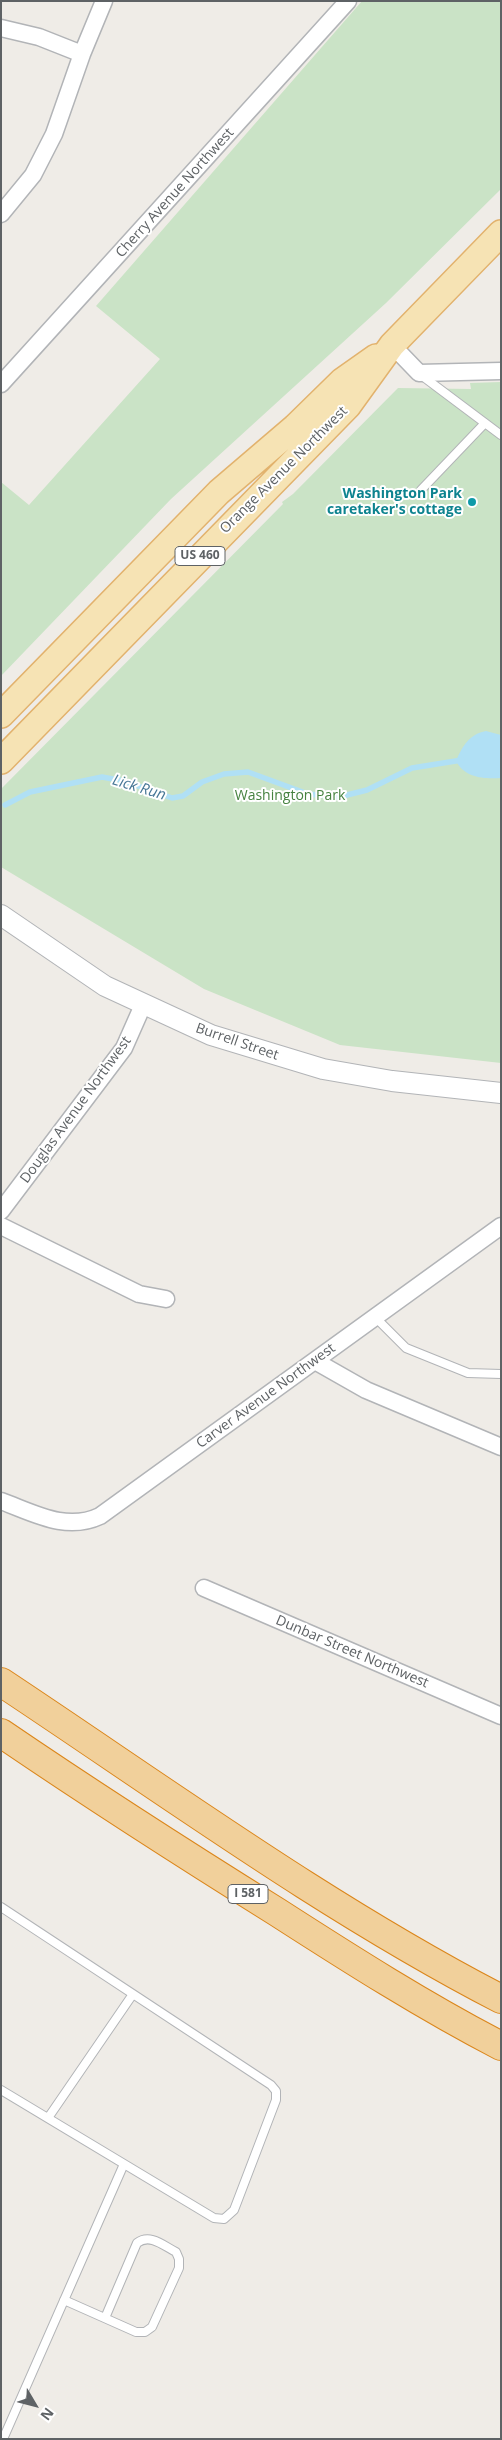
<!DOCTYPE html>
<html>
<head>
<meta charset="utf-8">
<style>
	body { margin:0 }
	#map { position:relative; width:502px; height:2440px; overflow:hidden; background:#efece7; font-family:"Open Sans",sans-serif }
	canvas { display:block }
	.frame { position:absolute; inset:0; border:2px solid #5e6265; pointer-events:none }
	.north { position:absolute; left:10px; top:2380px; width:50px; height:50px; -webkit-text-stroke:4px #fff; paint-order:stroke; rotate:127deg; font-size:14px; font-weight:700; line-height:20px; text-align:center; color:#5e6265 }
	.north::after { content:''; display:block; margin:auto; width:18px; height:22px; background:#5e6265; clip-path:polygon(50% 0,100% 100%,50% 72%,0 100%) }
</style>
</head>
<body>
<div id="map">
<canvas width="502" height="2440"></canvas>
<div class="frame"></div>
<div class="north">N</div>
</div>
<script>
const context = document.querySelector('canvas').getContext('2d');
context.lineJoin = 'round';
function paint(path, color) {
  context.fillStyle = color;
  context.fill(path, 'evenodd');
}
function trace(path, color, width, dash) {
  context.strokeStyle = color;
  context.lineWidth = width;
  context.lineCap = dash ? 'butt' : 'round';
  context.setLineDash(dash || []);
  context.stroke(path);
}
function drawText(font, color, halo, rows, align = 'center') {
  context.font = font + ' "Open Sans",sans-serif';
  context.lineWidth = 4;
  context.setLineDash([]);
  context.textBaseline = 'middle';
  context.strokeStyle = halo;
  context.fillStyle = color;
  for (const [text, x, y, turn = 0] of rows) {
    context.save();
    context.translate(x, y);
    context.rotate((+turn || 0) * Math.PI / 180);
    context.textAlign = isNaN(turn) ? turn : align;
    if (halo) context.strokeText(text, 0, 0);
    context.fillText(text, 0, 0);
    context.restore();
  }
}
paint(new Path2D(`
	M362,1H501V189L386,303L171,499L1,676V482L29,505L160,359L96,306Z
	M501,382V1063L340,1045L204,989L1,867V789L283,504L282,502L293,494L398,388L471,389L470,383Z`), '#cae3c6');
paint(new Path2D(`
	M486,731L501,735V778C483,779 465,778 456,761C462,746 470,734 486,731Z`), '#b0e0f5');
trace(new Path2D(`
	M5,805L30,792L102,777L124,781L172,798L183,796L202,782L224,774L248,772L308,794L339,797L367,790L412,768L462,760`), '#b0e0f5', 5.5);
const service = new Path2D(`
	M421,375L501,435
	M421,490L485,423
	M375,1317L406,1348L468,1373L501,1374
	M1,1907L271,2085L276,2091V2100L234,2210L224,2219L214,2218L1,2090
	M48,2118L133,1994
	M64,2300L136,2332H145L152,2327L179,2268V2259L176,2252C164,2246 150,2233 137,2243L105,2318
	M3,2439L124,2164`);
const minor = new Path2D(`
	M1,28L39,37L82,54
	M1,214L33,175L54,134L82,54L104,1
	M392,345L419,373L501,371
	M1,384L348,1
	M1,1211L124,1048L143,1005
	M1,1226L139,1294L166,1299
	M315,1361L366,1390L501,1447
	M1,1501C34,1513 66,1532 100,1516L501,1226
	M204,1588L501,1716`);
const tertiary = new Path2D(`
	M1,915L105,986L211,1035L323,1069L392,1081L501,1093`);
const primary = new Path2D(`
	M1,715L219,492L295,427L342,381L376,357
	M1,761L348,406L392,345L501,233`);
const motorway = new Path2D(`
	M1,1682C164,1790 327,1909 501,1999
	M1,1733C92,1795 184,1854 277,1912C350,1959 424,2006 501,2046`);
trace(service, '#b2b4b7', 10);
trace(minor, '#b2b4b7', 19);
trace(tertiary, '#b2b4b7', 22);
trace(primary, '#e2b26d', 28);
trace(motorway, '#db861b', 30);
trace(service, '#fff', 8);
trace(minor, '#fff', 16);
trace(tertiary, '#fff', 20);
trace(primary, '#f6e3b4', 25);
trace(motorway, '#f1d09b', 28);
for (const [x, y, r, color] of [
	[472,502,5,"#0f9aa8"]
]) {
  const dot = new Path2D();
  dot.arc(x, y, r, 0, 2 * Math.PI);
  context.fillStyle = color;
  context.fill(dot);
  trace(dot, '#fff', 2);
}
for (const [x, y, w] of [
	[200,556,50],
	[248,1894,40]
]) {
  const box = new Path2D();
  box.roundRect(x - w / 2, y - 9.5, w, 19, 4);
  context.fillStyle = '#fff';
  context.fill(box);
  trace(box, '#5e6265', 1);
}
drawText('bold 12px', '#5e6265', null, [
	["US 460",200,556],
	["I 581",248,1894]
]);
drawText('14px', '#5e6265', '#fff', [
	["Cherry Avenue Northwest",175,193,-48],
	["Orange Avenue Northwest",284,470,-45],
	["Burrell Street",237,1042,19],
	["Douglas Avenue Northwest",76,1110,-54],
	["Carver Avenue Northwest",266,1396,-36],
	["Dunbar Street Northwest",352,1652,23]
]);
drawText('bold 14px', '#0d838f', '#fff', [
	["Washington Park",462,494],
	["caretaker's cottage",462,510]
], 'right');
drawText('14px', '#468240', '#fff', [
	["Washington Park",290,796]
]);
drawText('italic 15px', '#477796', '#fff', [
	["Lick Run",139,788,17]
]);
</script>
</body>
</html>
